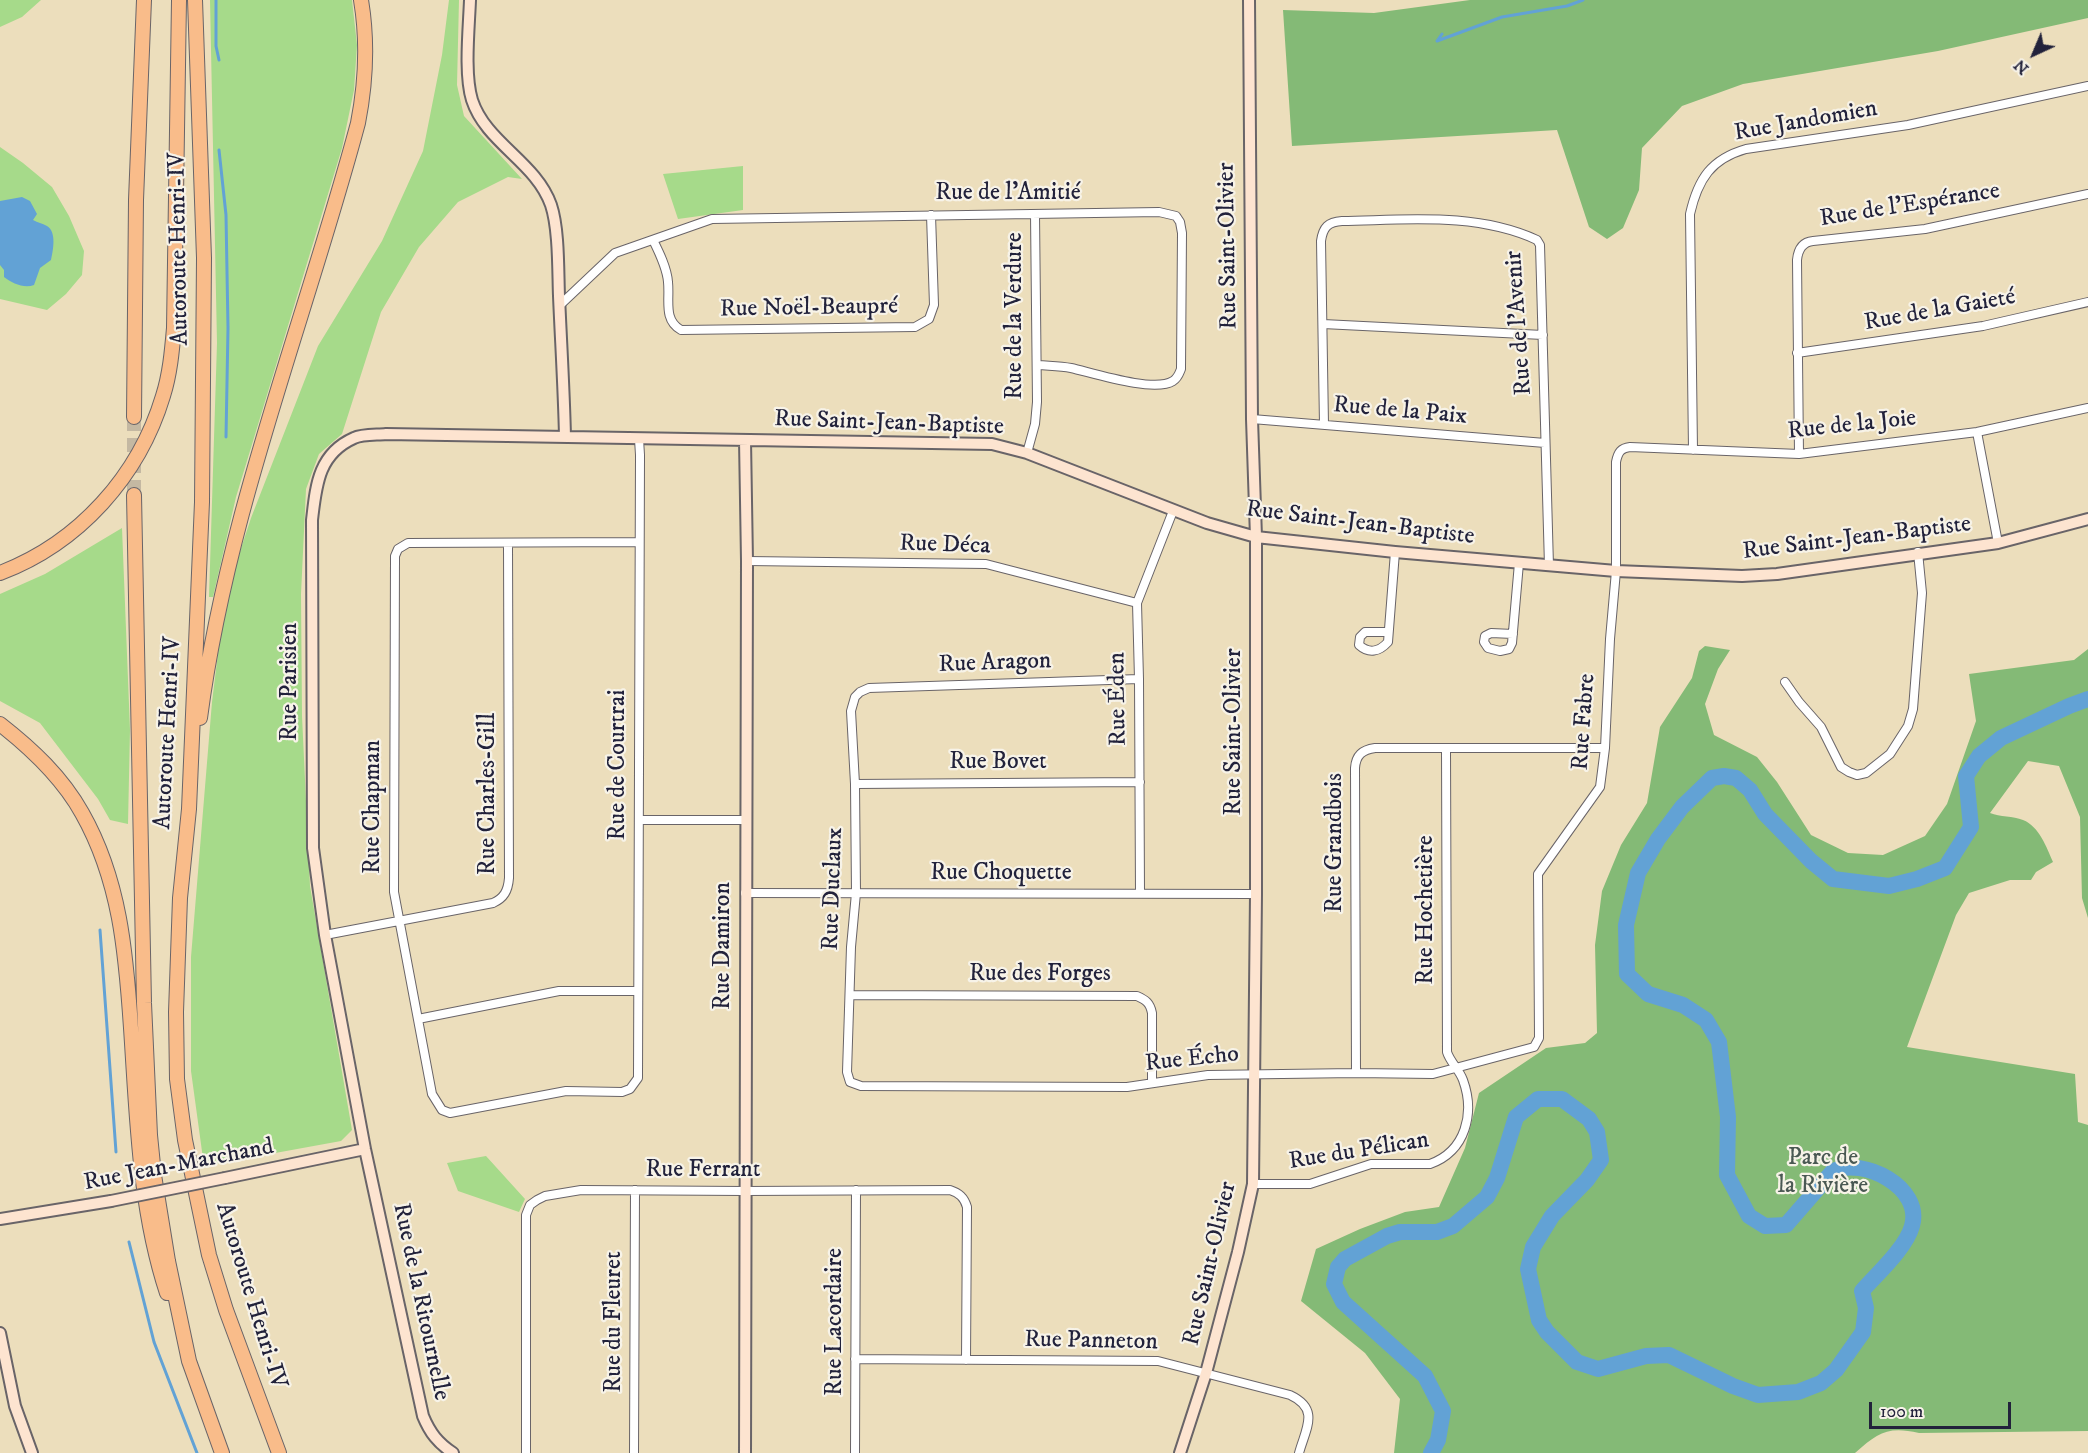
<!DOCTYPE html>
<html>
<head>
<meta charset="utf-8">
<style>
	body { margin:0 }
	#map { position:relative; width:2088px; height:1453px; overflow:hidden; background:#ecdebc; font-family:"IM FELL DW Pica",serif }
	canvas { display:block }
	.north { position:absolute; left:2004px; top:24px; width:60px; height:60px; -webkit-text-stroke:4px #f7f3e8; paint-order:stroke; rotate:224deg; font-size:16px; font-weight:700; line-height:24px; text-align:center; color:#22223b }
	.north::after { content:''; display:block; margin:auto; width:21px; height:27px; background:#22223b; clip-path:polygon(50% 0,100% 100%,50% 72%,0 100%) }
	.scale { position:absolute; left:1869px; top:1402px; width:142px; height:27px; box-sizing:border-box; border:3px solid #22223b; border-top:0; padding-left:8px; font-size:18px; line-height:21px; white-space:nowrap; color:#22223b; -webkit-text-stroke:4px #f7f3e8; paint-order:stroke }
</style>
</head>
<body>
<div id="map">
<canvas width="2088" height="1453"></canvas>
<div class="north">N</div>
<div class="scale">100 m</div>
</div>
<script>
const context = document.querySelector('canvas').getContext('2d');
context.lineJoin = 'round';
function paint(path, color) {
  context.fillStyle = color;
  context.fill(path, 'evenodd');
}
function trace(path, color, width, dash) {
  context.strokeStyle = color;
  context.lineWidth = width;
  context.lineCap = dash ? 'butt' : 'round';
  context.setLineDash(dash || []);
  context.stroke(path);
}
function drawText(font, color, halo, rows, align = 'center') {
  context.font = font + ' "IM FELL DW Pica",serif';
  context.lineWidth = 4.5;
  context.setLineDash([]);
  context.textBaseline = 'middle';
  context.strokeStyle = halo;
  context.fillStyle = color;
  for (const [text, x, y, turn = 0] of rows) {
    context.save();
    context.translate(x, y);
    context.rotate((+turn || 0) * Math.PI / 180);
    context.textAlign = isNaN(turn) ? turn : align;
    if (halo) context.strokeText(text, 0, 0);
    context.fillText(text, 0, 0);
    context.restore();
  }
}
paint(new Path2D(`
	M0,0H41L22,17L0,27Z
	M210,0H352L357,45L354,90L342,148L236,497L213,597H209L217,343Z
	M449,0H459L457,85L464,116L522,179L508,177L458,202L419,247L381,312L342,434L319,454L306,489L301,594L302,716L310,886L352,1130L341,1141L204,1166L191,1071V957L212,702L225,597L251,518L318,346L382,241L423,151L442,55Z
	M0,147L23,163L52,187L69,216L84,251L82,275L66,294L47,310L0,299Z
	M743,166V210L678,219L663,174Z
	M122,528L130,730L128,824L110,820L98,799L40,723L0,701V594L45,574Z
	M486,1156L525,1199L519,1212L458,1191L447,1163Z`), '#a6da8a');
paint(new Path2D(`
	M1470,0H2088V18L1938,51L1743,84L1682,106L1642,148L1639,190L1623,228L1607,239L1589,227L1557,130L1292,146L1283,10L1374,13Z
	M1705,646L1730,650L1718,669L1705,704L1714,735L1757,757L1777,782L1811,835L1848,853L1883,855L1925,836L1947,804L1976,721L1969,674L2074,660L2088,649V918L2082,898L2080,817L2059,766L2028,761L1990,813C2000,817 2013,816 2023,820C2039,826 2047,848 2053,862L2036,872L2031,880H2010L1969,893L1956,915L1907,1047L2075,1074L2078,1122L2088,1125V1431L1919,1433C1887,1426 1878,1433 1855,1453H1394L1400,1399L1365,1353L1301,1301L1316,1249L1360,1229L1405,1212L1439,1207L1465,1148L1479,1093L1546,1048L1585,1043L1597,1033L1595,945L1602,891L1621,845L1647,803L1660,727L1692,678L1699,651Z`), '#84ba76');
paint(new Path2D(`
	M22,197L30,201L37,214L33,220C38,223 42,223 47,226C57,232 53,251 51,260L40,268L34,285C24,289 12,283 4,277V270L0,265V201Z`), '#62a2d5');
trace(new Path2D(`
	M216,0V46L219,60
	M1442,34L1437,41L1502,17L1567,6L1583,0
	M219,150L226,215L228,328L226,437
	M100,930L116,1152
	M129,1242L154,1342L197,1453`), '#62a2d5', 3);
trace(new Path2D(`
	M1431,1453L1438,1440L1443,1411L1425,1376L1343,1302L1334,1284L1338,1267L1345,1259L1387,1236L1400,1232H1437L1453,1226L1487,1197L1497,1178L1516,1117L1538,1099H1562L1589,1119L1597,1132L1601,1160L1587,1180L1552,1216L1533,1247L1528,1269L1539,1320L1547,1332L1577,1362L1598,1369L1646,1356L1669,1355L1733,1386L1758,1395L1798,1392L1821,1383L1836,1370L1863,1332L1866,1308L1862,1291C1877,1274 1906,1248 1912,1226C1923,1187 1863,1157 1833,1171L1786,1225L1765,1226L1749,1216L1727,1175L1728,1117L1719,1042L1706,1020L1683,1005L1648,994L1627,974L1626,925L1638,873L1658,839L1682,807L1712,778L1724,776L1736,778L1750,790L1765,814L1811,861L1833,879L1889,886L1917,879L1945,868L1971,827L1966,776L1979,756L2001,738L2069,706L2088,699`), '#62a2d5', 16);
trace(new Path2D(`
	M134,417V495`), '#c4b8a2', 14, [14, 7]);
const street = new Path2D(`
	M653,240C659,252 667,268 668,282C670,300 663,320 681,330L915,327L929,319L934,305L931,215
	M560,305L615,253L712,219L1159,212L1176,216L1180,222L1182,233L1181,369C1179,374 1178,378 1173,381C1154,393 1093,373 1071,368C1060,366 1049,366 1038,365
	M1323,324L1543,335
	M1797,353L1983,326L2088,302
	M1252,419L1545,443
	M1324,425L1321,241C1323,227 1328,222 1342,221C1407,220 1476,212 1537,240L1540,245L1549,566
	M1977,432L1998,543
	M1693,450L1690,214C1698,179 1711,159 1746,149L1908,125L2088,86
	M1027,453L1035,424L1037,402L1035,214
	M1799,454L1797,260C1798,250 1802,242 1813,241L1925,229L2088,194
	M639,542L408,543L398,549L395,556L394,892L432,1094L442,1110L450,1113L566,1091L622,1092L630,1089L638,1078L640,455L639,439
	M747,561L986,564L1137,603
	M1388,632H1365L1360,637L1359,645C1369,654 1379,652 1388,642L1395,552
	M1513,634L1491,633L1485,636L1484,642L1488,648L1500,651L1509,649L1512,643L1519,563
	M1139,679L869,688L860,692L855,697L851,711L855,784L856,893L851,947L847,1072L850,1082L861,1086L1127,1087L1208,1075L1356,1073L1433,1074L1534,1047L1539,1038L1538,874L1600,787L1605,748L1610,639L1616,571V462C1618,452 1621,448 1630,447L1799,454L1977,432L2088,408
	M1785,682L1799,702L1821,727L1841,767L1849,772L1857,775L1866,773L1890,754L1908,726L1913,709L1922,593L1918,552
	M855,784L1140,782
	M639,820H745
	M745,893L1256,894
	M1140,894L1139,679L1137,603L1173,511
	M325,935L493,903C504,898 508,891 509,878L508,543
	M850,995L1137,996C1146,1000 1150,1003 1152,1013V1082
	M418,1019L559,991H638
	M1356,1073L1355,768C1356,755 1362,750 1375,748H1605
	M1253,1184H1310L1371,1164H1430C1466,1151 1475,1113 1463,1080C1459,1069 1450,1062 1447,1052L1446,748
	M855,1359L1158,1361L1290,1395C1320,1409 1306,1428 1299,1453
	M526,1453V1215L530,1205L537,1200L545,1196L581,1190L745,1191L950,1190C959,1193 964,1197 967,1207L966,1360
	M634,1453L635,1190
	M855,1453L856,1190`);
const secondary = new Path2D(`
	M470,0C469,28 464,74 472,100C486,143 536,162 551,205C559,229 558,270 559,296C561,343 564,390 565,437
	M745,440L747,561L745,1453
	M225,1178L365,1149
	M0,1219L111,1201
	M0,1333L15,1406L32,1453
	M453,1453C438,1443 430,1433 423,1416L365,1149L325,935L313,848L312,520C316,486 318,454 354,438C362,434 377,435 386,434L992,444L1027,453L1207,523L1256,537L1395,552L1616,571L1742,576L1777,574L1998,543L2088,519
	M1180,1453L1206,1373L1238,1252L1253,1184L1256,894V537L1252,419L1249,0`);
const highway = new Path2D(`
	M195,0L204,258L202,502L189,809L180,898L176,1012L177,1079L185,1140L209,1255L226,1310L279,1453
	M134,417L136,200L144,0
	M134,495L144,1003L150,1135L154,1175L168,1261L189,1361L222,1453
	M0,573C79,543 139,476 163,396C170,374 172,351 174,328L179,0
	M200,718C227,513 305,321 358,123C366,82 368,42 361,0
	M0,724C32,749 62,777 82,813C120,880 126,953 131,1028C137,1116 139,1208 167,1293`);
trace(street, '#696468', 10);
trace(secondary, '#696468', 14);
trace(highway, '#696468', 16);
trace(street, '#fff', 8);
trace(secondary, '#fde4d0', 10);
trace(highway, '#f9bc8a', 14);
const secondaryBridge = new Path2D(`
	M111,1201L225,1178`);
trace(secondaryBridge, '#696468', 14, []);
trace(secondaryBridge, '#fde4d0', 10);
drawText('24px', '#22223b', '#f7f3e8', [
	["Rue Jandomien",1806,122,-10],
	["Rue de l'Amitié",1008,194],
	["Rue de l'Espérance",1910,206,-9],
	["Rue Saint-Olivier",1229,246,-91],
	["Autoroute Henri-IV",180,249,-91],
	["Rue Noël-Beaupré",809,309,-1],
	["Rue de la Gaieté",1940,311,-10],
	["Rue de la Verdure",1016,316,-90],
	["Rue de l'Avenir",1520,323,-94],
	["Rue de la Paix",1400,412,5],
	["Rue Saint-Jean-Baptiste",889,424,2],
	["Rue de la Joie",1852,426,-6],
	["Rue Saint-Jean-Baptiste",1360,524,7],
	["Rue Saint-Jean-Baptiste",1857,539,-7],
	["Rue Déca",945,546,2],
	["Rue Aragon",995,664,-2],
	["Rue Parisien",291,682,-90],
	["Rue Éden",1119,699,-91],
	["Rue Fabre",1585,722,-86],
	["Rue Saint-Olivier",1235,732,-90],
	["Autoroute Henri-IV",169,733,-87],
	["Rue Bovet",998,763],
	["Rue de Courtrai",619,765,-90],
	["Rue Charles-Gill",489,794,-90],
	["Rue Chapman",374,807,-90],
	["Rue Grandbois",1336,843,-90],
	["Rue Choquette",1001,874],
	["Rue Duclaux",834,889,-88],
	["Rue Hochetière",1427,910,-90],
	["Rue Damiron",724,946,-90],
	["Rue des Forges",1040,975],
	["Rue Écho",1192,1060,-6],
	["Rue du Pélican",1359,1152,-9],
	["Rue Jean-Marchand",179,1166,-11],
	["Rue Ferrant",703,1171],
	["Rue Saint-Olivier",1211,1264,-77],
	["Autoroute Henri-IV",250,1296,73],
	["Rue de la Ritournelle",420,1302,78],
	["Rue du Fleuret",615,1322,-90],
	["Rue Lacordaire",836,1322,-90],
	["Rue Panneton",1091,1342,1]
]);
drawText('24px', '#4a5953', '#f7f3e8', [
	["Parc de",1823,1159],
	["la Rivière",1823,1187]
]);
</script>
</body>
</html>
